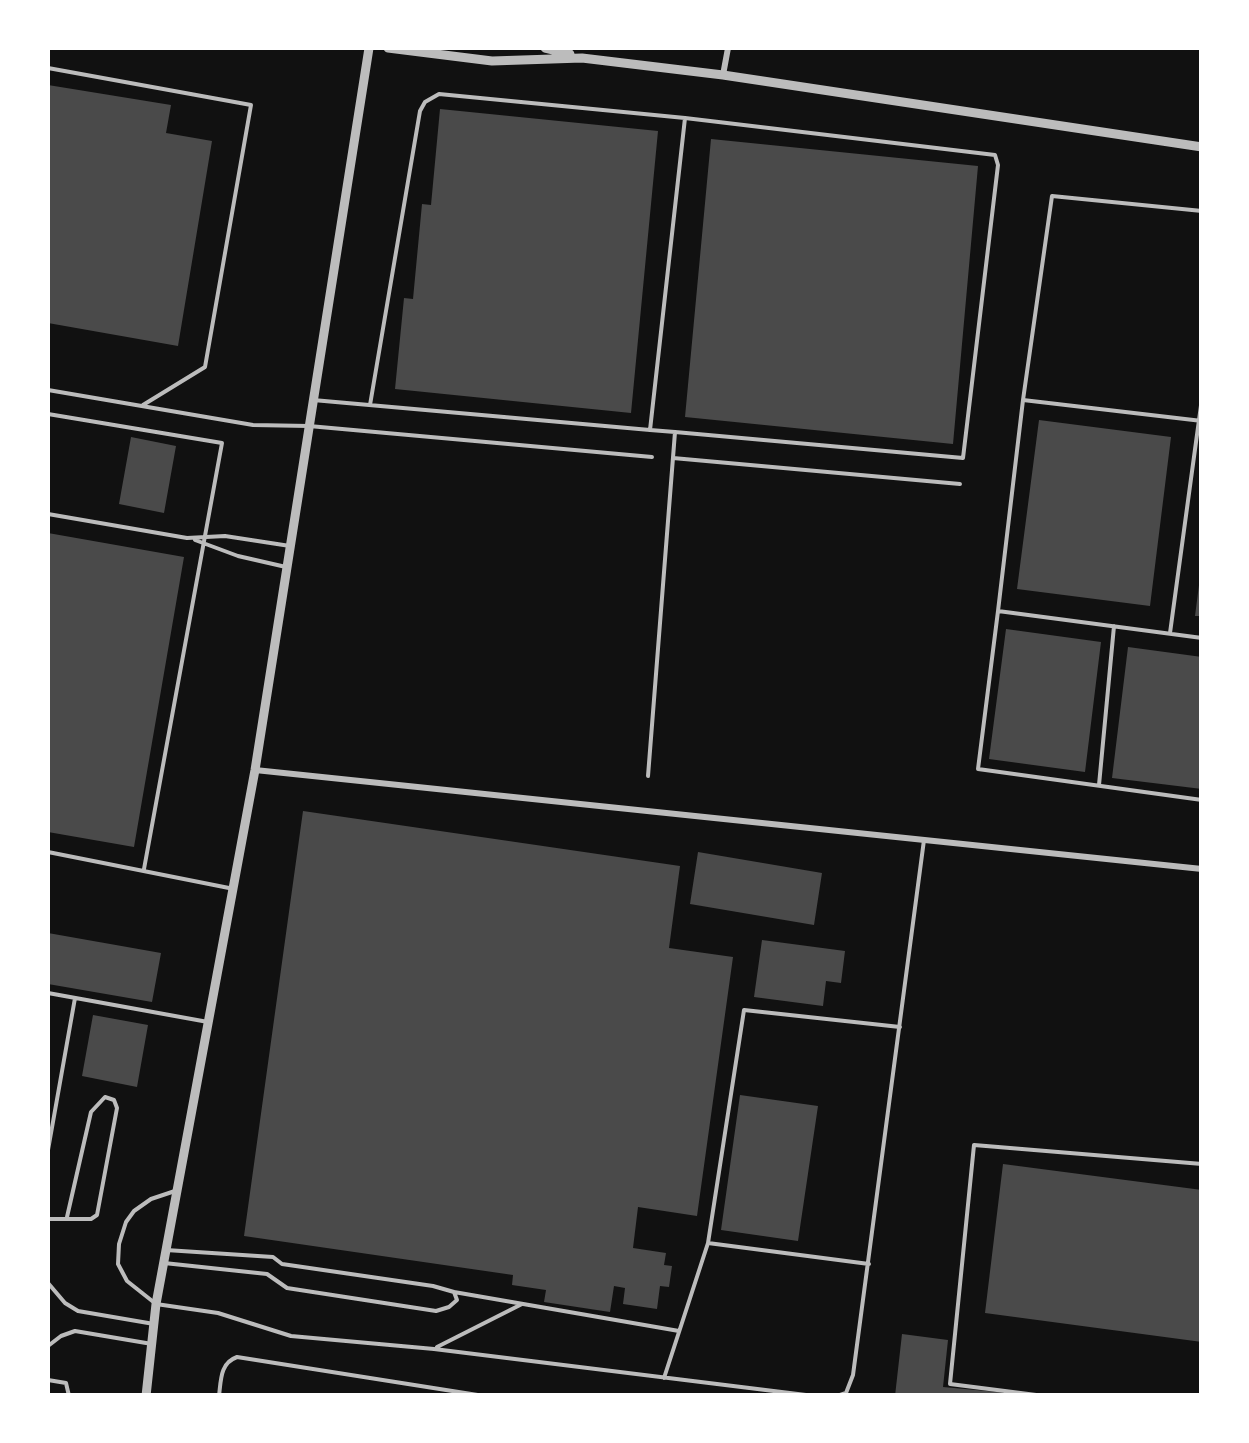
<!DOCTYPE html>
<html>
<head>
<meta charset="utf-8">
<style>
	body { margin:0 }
	#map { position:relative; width:1249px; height:1443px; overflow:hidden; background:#111; font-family:Commissioner,sans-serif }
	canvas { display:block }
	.frame { position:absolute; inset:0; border:50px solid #fff; pointer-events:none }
</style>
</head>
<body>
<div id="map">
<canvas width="1249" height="1443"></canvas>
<div class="frame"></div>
</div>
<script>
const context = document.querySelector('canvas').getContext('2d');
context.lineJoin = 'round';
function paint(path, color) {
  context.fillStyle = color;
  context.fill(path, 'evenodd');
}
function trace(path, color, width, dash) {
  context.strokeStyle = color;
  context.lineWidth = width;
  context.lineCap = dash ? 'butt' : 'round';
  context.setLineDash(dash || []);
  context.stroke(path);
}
paint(new Path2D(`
	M48,85L171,105L166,133L212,141L178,346L48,323Z
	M440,109L658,131L631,413L395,389L404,298L413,299L422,204L431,205Z
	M711,139L978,166L953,444L685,417Z
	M1039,420L1171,437L1150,606L1017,589Z
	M131,437L176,446L164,513L119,504Z
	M48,533L184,557L134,847L48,832Z
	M1199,585H1202V616H1195Z
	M1006,629L1101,642L1085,772L989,759Z
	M1128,647L1202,657V789L1112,778Z
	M303,811L680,866L669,948L733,957L697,1216L638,1207L633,1248L666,1253L664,1265L672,1266L669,1287L660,1286L657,1309L623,1304L625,1288L614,1286L610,1312L544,1302L546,1290L512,1285L513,1275L244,1236Z
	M698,852L822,873L814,925L690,904Z
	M48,933L161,953L152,1002L48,984Z
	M762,940L845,951L841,983L826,981L823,1006L754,997Z
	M93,1015L148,1025L137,1087L82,1076Z
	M740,1095L818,1106L798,1241L721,1230Z
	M1003,1164L1202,1190V1342L985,1313Z
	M902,1334L948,1340L943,1387L1008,1393V1396H895Z`), '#4a4a4a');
trace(new Path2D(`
	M48,68L251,105L205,367L143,405
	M48,390L253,425L309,426L652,457
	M313,400L650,430L675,432L963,458L998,165L995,155L685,118L439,94L425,102L420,111L370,405
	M1023,400L1052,196L1202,211
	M48,414L222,443L144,869
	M1202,421L1023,400L998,611L1202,638
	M650,430L685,118
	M673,458L960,484
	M48,514L187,538L225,536L290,546
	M195,540L238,556L286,567
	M998,611L978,769L1202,800
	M1170,633L1202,398
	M648,776L675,432
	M1099,785L1114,626
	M48,852L229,888
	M48,993L208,1022
	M48,1150L75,998
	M175,1191L151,1199L134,1211L126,1222L119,1244L118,1264L127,1281L156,1304L218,1313L291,1336L434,1349L814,1396
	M48,1219H91L97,1215L117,1108L114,1100L105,1097L91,1112L67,1217
	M708,1243L869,1264
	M164,1263L267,1274L287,1288L436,1311L449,1307L457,1300L454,1292L433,1286L282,1264L273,1257L166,1250
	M48,1283L65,1303L78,1311L154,1324
	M454,1292L679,1331
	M48,1346L61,1336L75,1331L152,1344
	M437,1347L522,1304
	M664,1378L708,1243L744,1010L900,1027
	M48,1380L66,1383L69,1396
	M219,1396C221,1380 220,1363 237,1357L484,1396
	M837,1396L846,1393L853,1375L924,840
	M1044,1396L950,1384L974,1145L1202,1164`), '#bcbcbc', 4);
trace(new Path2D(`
	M723,75L728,48
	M255,770L1202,869`), '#bcbcbc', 6);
trace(new Path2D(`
	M388,48L492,61L582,58L723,75L1202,147
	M545,48L570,54
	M146,1396L156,1304L255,770L369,48`), '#bcbcbc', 9);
</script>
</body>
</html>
